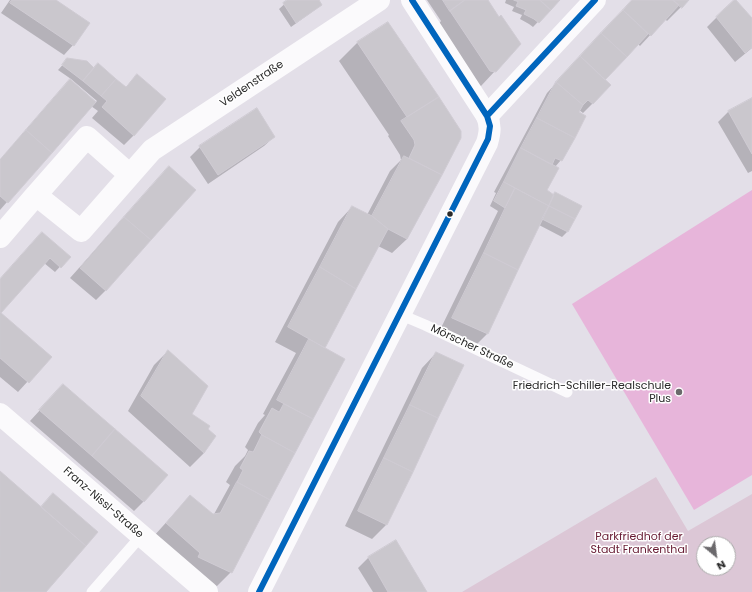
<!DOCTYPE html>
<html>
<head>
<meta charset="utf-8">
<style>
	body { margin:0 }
	#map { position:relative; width:752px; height:592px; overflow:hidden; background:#e3dfe8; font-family:Poppins,sans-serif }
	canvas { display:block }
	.north { position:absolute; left:696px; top:536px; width:40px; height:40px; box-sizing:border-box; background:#fff; border:1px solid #aaa; border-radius:50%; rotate:151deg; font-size:11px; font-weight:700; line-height:16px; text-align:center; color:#2a2a2a }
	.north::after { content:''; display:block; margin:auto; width:14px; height:18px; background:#6b696c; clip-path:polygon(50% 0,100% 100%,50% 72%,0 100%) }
</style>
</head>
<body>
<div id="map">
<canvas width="752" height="592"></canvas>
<div class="north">N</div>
</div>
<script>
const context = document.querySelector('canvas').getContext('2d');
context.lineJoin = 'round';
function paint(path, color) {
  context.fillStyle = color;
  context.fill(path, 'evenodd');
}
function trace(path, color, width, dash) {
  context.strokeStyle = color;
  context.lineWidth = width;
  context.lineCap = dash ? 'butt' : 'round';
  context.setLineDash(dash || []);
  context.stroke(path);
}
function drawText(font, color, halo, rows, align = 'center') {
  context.font = font + ' Poppins,sans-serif';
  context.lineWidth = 3;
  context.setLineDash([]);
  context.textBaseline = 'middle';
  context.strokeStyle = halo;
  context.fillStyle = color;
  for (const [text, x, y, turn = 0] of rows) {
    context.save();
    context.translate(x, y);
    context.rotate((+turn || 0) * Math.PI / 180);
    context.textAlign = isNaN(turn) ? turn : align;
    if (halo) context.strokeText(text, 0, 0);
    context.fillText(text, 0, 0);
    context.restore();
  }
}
paint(new Path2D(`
	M656,477L688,531L752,494V592H462ZM704,544H728V568H704Z`), '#dcc7d6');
paint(new Path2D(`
	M752,190V475L694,510L572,304Z`), '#e7b5da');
paint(new Path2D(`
	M10,0H55L73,45L64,55L1,13Z
	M289,0H318L321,5L316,9L291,27L279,9Z
	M427,0H486L495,71L481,86L476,85L437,26L441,21Z
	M506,0H559L533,27L529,24L520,19L522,15L512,11L514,7L505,3Z
	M633,0H688L667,21L665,19L640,46L638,44L604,80L593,103L583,113L579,110L561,160L555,167L545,191L553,195L555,193L580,206L567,232L562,237L539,225L487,334L473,348L439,332L498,211L490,206L496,193L494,192L547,93Z
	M717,17L752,20V48L735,62L707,27Z
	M388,23L460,131V138L407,239L392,253L378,246L324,348L344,359L231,572L217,586L184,571L153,537L190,496L213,516L230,485L226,482L235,466L245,456L248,450L245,447L258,423L265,415L263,414L296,353L275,342L338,222L352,207L367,215L390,171L401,160L400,155L388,136L389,135L339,61L357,43Z
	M68,59L94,69L125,88L137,75L134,135L124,145L92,118L98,111L91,106L0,210V160L60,91L95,103L97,101L71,79L58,70Z
	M752,99V171L748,173L718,122L728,112Z
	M274,137L264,146L208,184L190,157L200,147Z
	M160,177L106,290L96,300L70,278Z
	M37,238L69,257L55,272L44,263L0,313V280Z
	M0,313L50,357L18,392L0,377Z
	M168,351L190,415L214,436L204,453L190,467L128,411L154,365Z
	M436,353L386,525L372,539L345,526L422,368Z
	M63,385L144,501L134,511L30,421Z
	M396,542L426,592H373L358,568L368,558Z`), '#0003');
const building = new Path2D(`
	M12,0H56L90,23L74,46L10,3Z
	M287,0H319L322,5L296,23L283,3Z
	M443,0H465L450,11Z
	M465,0H488L499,17L501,15L521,44L496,72L490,71L450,11Z
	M514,0H540L551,10L539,23L534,19L524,14L526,10L516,6L518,2Z
	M540,0H560L551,10Z
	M632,0H673L679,5L651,36L623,10Z
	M673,0H689L682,8Z
	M734,0H736L752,18V47L745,53L716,17Z
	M623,10L648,34L627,57L601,33Z
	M388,22L439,97L407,117L357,42Z
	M601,33L627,57L605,80L580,56Z
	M580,56L611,85L593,104L588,100L583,105L556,82Z
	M67,58L87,61L94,68L83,81L62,65Z
	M98,63L116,79L101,96L83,81Z
	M137,74L166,99L134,136L102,107L107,101L101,96L116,79L126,87Z
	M70,79L96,102L52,153L26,130Z
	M556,82L583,105L579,112L586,116L575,138L537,118Z
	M439,97L461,131V138L442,175L409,158L415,145L414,140L401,121Z
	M752,98V154L728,111Z
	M257,108L275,137L218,175L199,146Z
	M537,118L575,138L562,161L555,158L552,165L521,148Z
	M26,130L52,153L8,203L0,196V160Z
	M521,148L559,168L547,190L554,195L549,206L504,182Z
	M404,156L442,175L407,239L388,229L372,216Z
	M169,166L196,190L151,240L124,217Z
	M504,182L515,188L505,208L494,201Z
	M515,188L549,206L518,270L484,253Z
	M555,192L582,206L575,219L549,206Z
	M352,206L372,216L388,229L356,289L320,267Z
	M549,206L575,219L568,232L542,219Z
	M124,217L151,240L106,291L80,268Z
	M42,232L71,257L61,268L50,258L1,313L0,312V279Z
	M484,253L518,270L488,334L452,318Z
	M320,267L356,289L325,348L288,327Z
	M0,312L52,357L29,383L0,358Z
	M309,339L345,359L313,419L277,400Z
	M168,350L208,386L192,414L210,426L208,429L216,436L204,453L141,396Z
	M436,352L464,365L438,418L410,405Z
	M63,384L115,429L92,456L39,410Z
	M284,404L313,419L295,453L262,435L259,432L272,408L279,412Z
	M410,405L438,418L413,472L384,458Z
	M115,429L168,475L144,502L92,456Z
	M262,435L295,453L270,500L237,482L243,470L240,468L249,451L253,452Z
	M384,458L413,472L387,525L358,511Z
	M0,471L86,546L46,592H0Z
	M237,482L270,500L232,573L198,557L200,553L166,523L190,495L213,514L220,513Z
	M53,493L98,532L86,546L41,507Z
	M396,540L427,592H388L368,557Z`);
paint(building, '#cac7cd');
trace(building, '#cfcbd3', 1);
trace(new Path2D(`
	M399,314L425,325L567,392
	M92,592L141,536`), '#fbfafc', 11);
trace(new Path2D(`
	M487,116L595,0
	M36,195L87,137L130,175L152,150L379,0
	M0,237L36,195L81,231L130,175
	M0,414L207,592`), '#fbfafc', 22);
trace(new Path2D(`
	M259,592L487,143C490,133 491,126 487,116L412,0`), '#fbfafc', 22);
trace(new Path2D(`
	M487,116L595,0
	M259,592L488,139L490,126L487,116L412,0`), '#0065bd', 6);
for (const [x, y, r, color] of [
	[450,214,3.5,"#2a2a2a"],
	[679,392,4,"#6b696c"]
]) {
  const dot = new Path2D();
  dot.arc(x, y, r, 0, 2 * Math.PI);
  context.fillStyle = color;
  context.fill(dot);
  trace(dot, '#fff', 1.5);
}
drawText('11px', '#2a2a2a', '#fff', [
	["Veldenstraße",252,84,-34],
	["Mörscher Straße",472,347,25],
	["Franz-Nissl-Straße",103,503,41]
]);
drawText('11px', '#2a2a2a', '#fff', [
	["Friedrich-Schiller-Realschule",671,386],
	["Plus",671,399]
], 'right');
drawText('11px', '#671a32', '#fff', [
	["Parkfriedhof der",639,537],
	["Stadt Frankenthal",639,550]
]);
</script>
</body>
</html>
